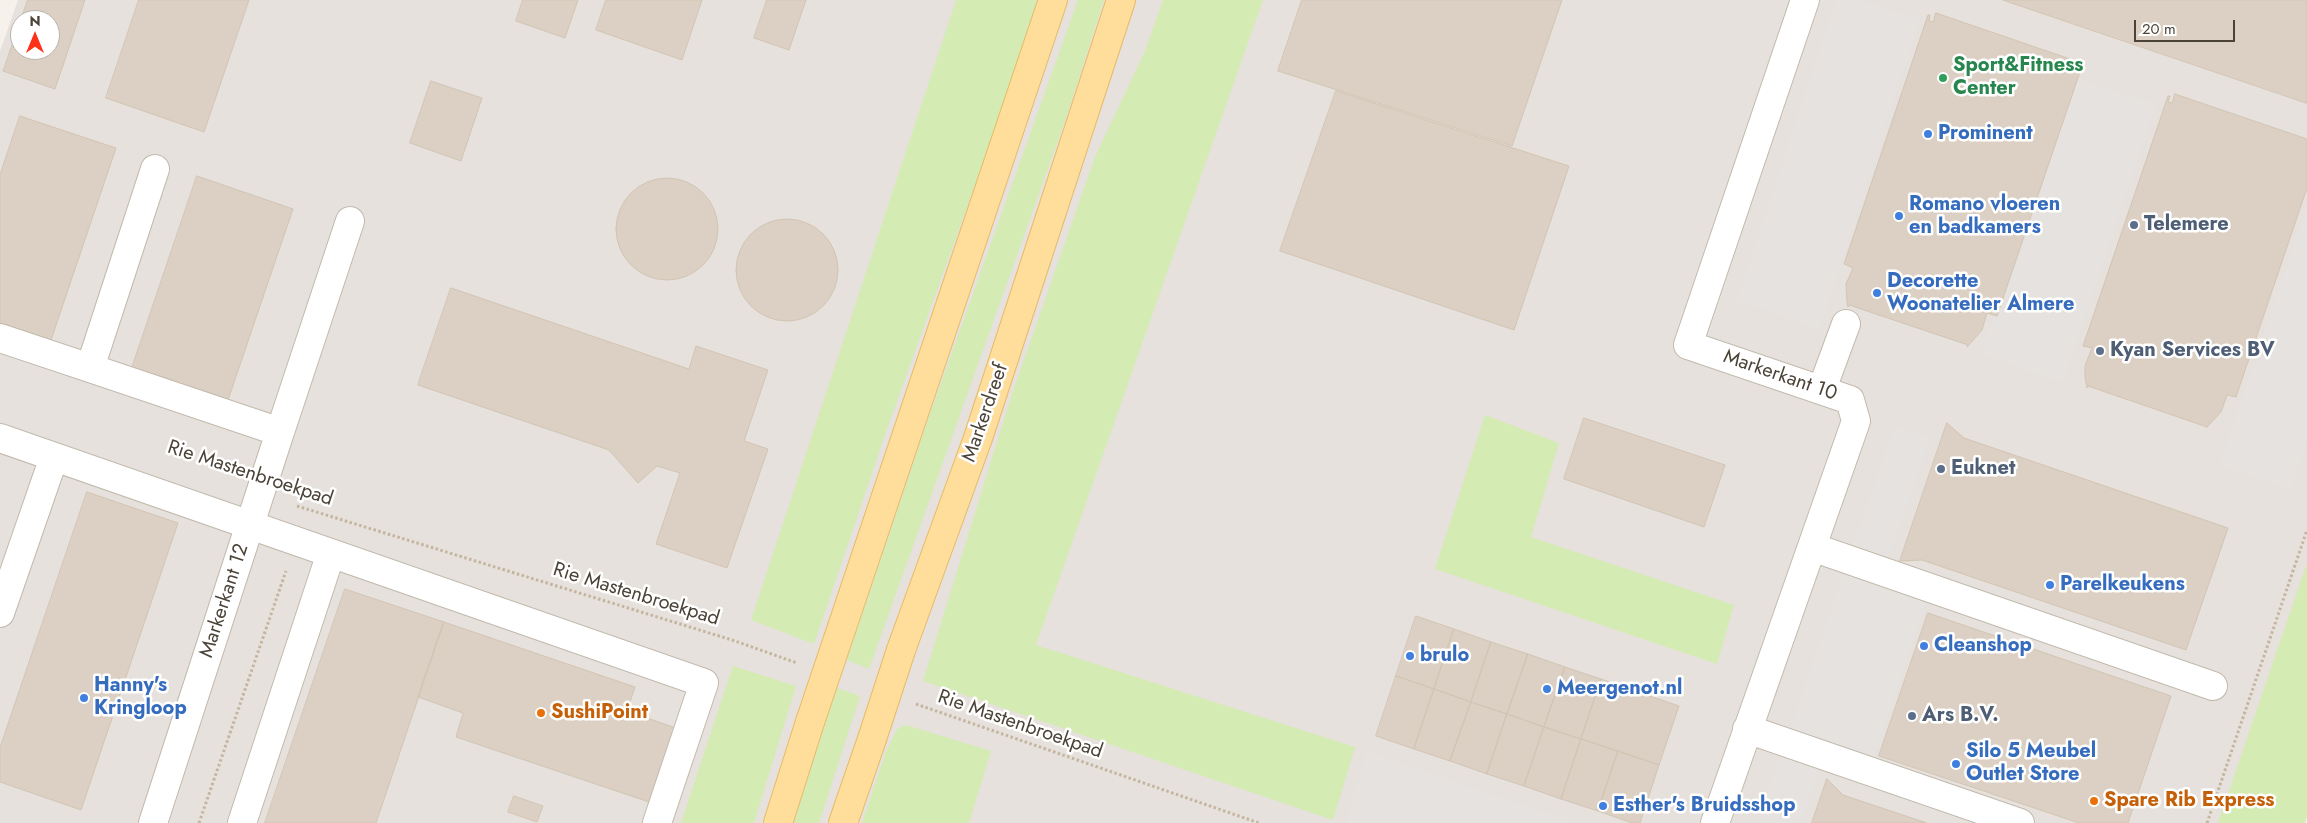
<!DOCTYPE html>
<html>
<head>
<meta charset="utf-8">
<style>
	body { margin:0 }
	#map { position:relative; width:2307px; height:823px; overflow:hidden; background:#f6f2eb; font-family:Jost,sans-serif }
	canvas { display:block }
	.north { position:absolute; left:10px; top:10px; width:50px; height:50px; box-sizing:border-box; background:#fff; border:1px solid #b7b4af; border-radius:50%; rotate:0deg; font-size:14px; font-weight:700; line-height:20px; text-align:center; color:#4b4338 }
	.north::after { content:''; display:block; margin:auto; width:18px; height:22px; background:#ff3119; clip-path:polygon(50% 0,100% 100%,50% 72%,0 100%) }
	.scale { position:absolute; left:2134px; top:20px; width:101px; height:22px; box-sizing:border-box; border:2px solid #4b4338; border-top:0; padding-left:6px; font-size:15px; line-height:18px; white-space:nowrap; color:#4b4338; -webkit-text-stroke:4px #fff; paint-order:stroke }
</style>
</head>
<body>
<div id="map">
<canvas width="2307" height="823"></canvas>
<div class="north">N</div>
<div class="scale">20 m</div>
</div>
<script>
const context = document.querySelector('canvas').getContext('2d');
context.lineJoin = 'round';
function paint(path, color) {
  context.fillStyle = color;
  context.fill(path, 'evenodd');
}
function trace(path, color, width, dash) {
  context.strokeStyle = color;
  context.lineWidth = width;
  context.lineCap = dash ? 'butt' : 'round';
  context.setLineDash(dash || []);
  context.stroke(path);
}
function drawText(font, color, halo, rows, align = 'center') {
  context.font = font + ' Jost,sans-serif';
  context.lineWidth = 5;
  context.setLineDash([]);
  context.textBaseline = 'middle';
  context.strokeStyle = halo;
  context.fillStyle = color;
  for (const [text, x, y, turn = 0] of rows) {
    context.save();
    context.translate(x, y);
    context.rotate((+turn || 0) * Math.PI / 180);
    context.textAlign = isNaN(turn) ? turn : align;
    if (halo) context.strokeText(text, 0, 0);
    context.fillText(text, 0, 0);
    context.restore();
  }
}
paint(new Path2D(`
	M18,0H2307V583L2227,823H0V51ZM20,20H50V50H20Z`), '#e6e1dc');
paint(new Path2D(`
	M956,0H1037L990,143L887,429L814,644L751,620Z
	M1078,0H1104L1065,121L869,669L847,660L924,431Z
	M1163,0H1263L1036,645L1355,747L1333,820L923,681L1011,397L1095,157L1145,51Z
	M1485,415L1559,443L1531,537L1734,605L1717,664L1435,569Z
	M2307,563V817L2305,823H2218Z
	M733,666L796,686L754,823H681Z
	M837,688L860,696L819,823H793Z
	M906,725L991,751L969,823H862L885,754L897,729Z`), '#d4ebb3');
paint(new Path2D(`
	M1835,0H1862L1920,19L1820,330L1737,300Z
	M2078,79L2157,104L2063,383L1980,354Z
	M2307,207V442L2291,489L2218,466Z
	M1894,426L1932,437L1878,585L1926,603L1867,779L1822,762L1801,823H1757Z
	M1366,751L1577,823H1345Z`), '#e5e2df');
const building = new Path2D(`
	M28,0H85L55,89L3,71L20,22V50H50V20H21Z
	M139,0H249L204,132L106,98Z
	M523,0H578L565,38L516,21Z
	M606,0H702L682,60L596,30Z
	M767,0H806L789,50L754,38Z
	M1302,0H1562L1512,146L1278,71Z
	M2003,0H2307V103Z
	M1936,13L2076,61L2073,70L2077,71L2080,66H2082L1997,316L1987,313L1982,330L1967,347L1968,345L1849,305L1848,307L1847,302L1846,284L1853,268L1844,264L1928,15H1930L1929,21L1933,22Z
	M431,81L482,98L461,161L410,143Z
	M1336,91L1569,166L1514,330L1280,251Z
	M2175,94L2307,139V188L2236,397L2227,395L2221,412L2206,428L2207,427L2088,386L2087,388L2085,377V366L2092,348L2083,346L2168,96H2170L2168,102L2172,103Z
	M20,116L116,148L51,340L0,323V175Z
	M197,176L293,209L228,400L132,368Z
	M616 229a51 51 0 1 1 102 0a51 51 0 1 1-102 0Z
	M736 270a51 51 0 1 1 102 0a51 51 0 1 1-102 0Z
	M451,288L689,369L696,346L768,370L744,441L768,449L727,568L656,544L680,473L657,466L638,483L609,450L418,385Z
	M1584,418L1725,465L1704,527L1564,479Z
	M1947,423L1964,438L2228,528L2186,650L1922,560L1900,561Z
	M87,492L178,523L81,810L0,782V748Z
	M345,589L444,622L376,823H265Z
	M1928,613L2171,696L2128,823H2079L1879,756Z
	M1416,616L1454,629L1434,689L1396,676Z
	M444,622L635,687L627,711L673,727L674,729L649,802L456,737L463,713L418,697Z
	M1454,629L1491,642L1471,702L1434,689Z
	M1491,642L1528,654L1507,714L1471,702Z
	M1528,654L1565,667L1544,727L1507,714Z
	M1565,667L1601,679L1581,739L1544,727Z
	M1396,676L1434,689L1414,749L1376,736Z
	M1601,679L1679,706L1659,765L1581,739Z
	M1434,689L1471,702L1450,761L1414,749Z
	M1471,702L1507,714L1487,774L1450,761Z
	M1507,714L1544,727L1524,786L1487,774Z
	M1544,727L1581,739L1561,799L1524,786Z
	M1581,739L1618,751L1598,811L1561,799Z
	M1618,751L1659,765L1640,823H1632L1598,811Z
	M1827,779L1843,795L1927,823H1812Z
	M514,796L543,806L537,822L508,812Z`);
paint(building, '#dbd0c3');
trace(building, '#d3c5b3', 1);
const minor = new Path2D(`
	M0,338L90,368L155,169
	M90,368L280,432L153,823
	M1822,389L1846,324
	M280,432L350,221
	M0,438L704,683L657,823
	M1812,547L2213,686
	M0,613L54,457
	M1747,729L2020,823
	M242,823L331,553
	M1715,823L1856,421L1850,400L1688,345L1805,0`);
const major = new Path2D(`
	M842,627L1053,0
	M901,650L978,438L1121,0
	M778,823L810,722
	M843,823L872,739`);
trace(minor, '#c2baad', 30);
trace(major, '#e8bb67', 30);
trace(new Path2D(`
	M297,506L732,640L797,663
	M916,704L1259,823
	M199,823L286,571
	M2207,823L2307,530`), '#c4b59e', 3, [2.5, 2.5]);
trace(minor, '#fff', 28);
trace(major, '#ffde9b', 28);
const majorBridge = new Path2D(`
	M810,722L842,627
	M872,739L901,650`);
trace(majorBridge, '#e8bb67', 30, []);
trace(majorBridge, '#ffde9b', 28);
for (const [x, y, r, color] of [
	[1943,78,5,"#2e9e5b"],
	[1928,134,5,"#3f7fe0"],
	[1899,216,5,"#3f7fe0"],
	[2134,225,5,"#5c6f8a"],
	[1877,293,5,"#3f7fe0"],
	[2100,351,5,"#5c6f8a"],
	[1941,469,5,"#5c6f8a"],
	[2050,585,5,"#3f7fe0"],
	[1924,646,5,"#3f7fe0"],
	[1410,656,5,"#3f7fe0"],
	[1547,689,5,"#3f7fe0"],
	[84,698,5,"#3f7fe0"],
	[541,713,5,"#e8710a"],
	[1912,716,5,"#5c6f8a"],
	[1956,764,5,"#3f7fe0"],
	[2094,801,5,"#e8710a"],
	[1603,806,5,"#3f7fe0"]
]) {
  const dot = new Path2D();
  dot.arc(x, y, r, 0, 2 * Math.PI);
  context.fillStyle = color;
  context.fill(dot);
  trace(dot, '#fff', 2);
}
drawText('bold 20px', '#27864d', '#fff', [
	["Sport&Fitness",1953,66],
	["Center",1953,89]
], 'left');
drawText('bold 20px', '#366cbe', '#fff', [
	["Prominent",1938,134],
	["Romano vloeren",1909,205],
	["en badkamers",1909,228],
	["Decorette",1887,282],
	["Woonatelier Almere",1887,305],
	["Parelkeukens",2060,585],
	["Cleanshop",1934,646],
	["brulo",1420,656],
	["Hanny's",94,686],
	["Kringloop",94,709],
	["Meergenot.nl",1557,689],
	["Silo 5 Meubel",1966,752],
	["Outlet Store",1966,775],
	["Esther's Bruidsshop",1613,806]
], 'left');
drawText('bold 20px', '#4e5e75', '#fff', [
	["Telemere",2144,225],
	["Kyan Services BV",2110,351],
	["Euknet",1951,469],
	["Ars B.V.",1922,716]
], 'left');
drawText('20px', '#4b4338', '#fff', [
	["Markerkant 10",1780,376,19],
	["Markerdreef",986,413,-71],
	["Rie Mastenbroekpad",250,474,18],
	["Rie Mastenbroekpad",636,595,17],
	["Markerkant 12",225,601,-72],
	["Rie Mastenbroekpad",1020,725,19]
]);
drawText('bold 20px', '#c56008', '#fff', [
	["SushiPoint",551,713],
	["Spare Rib Express",2104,801]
], 'left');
</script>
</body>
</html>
